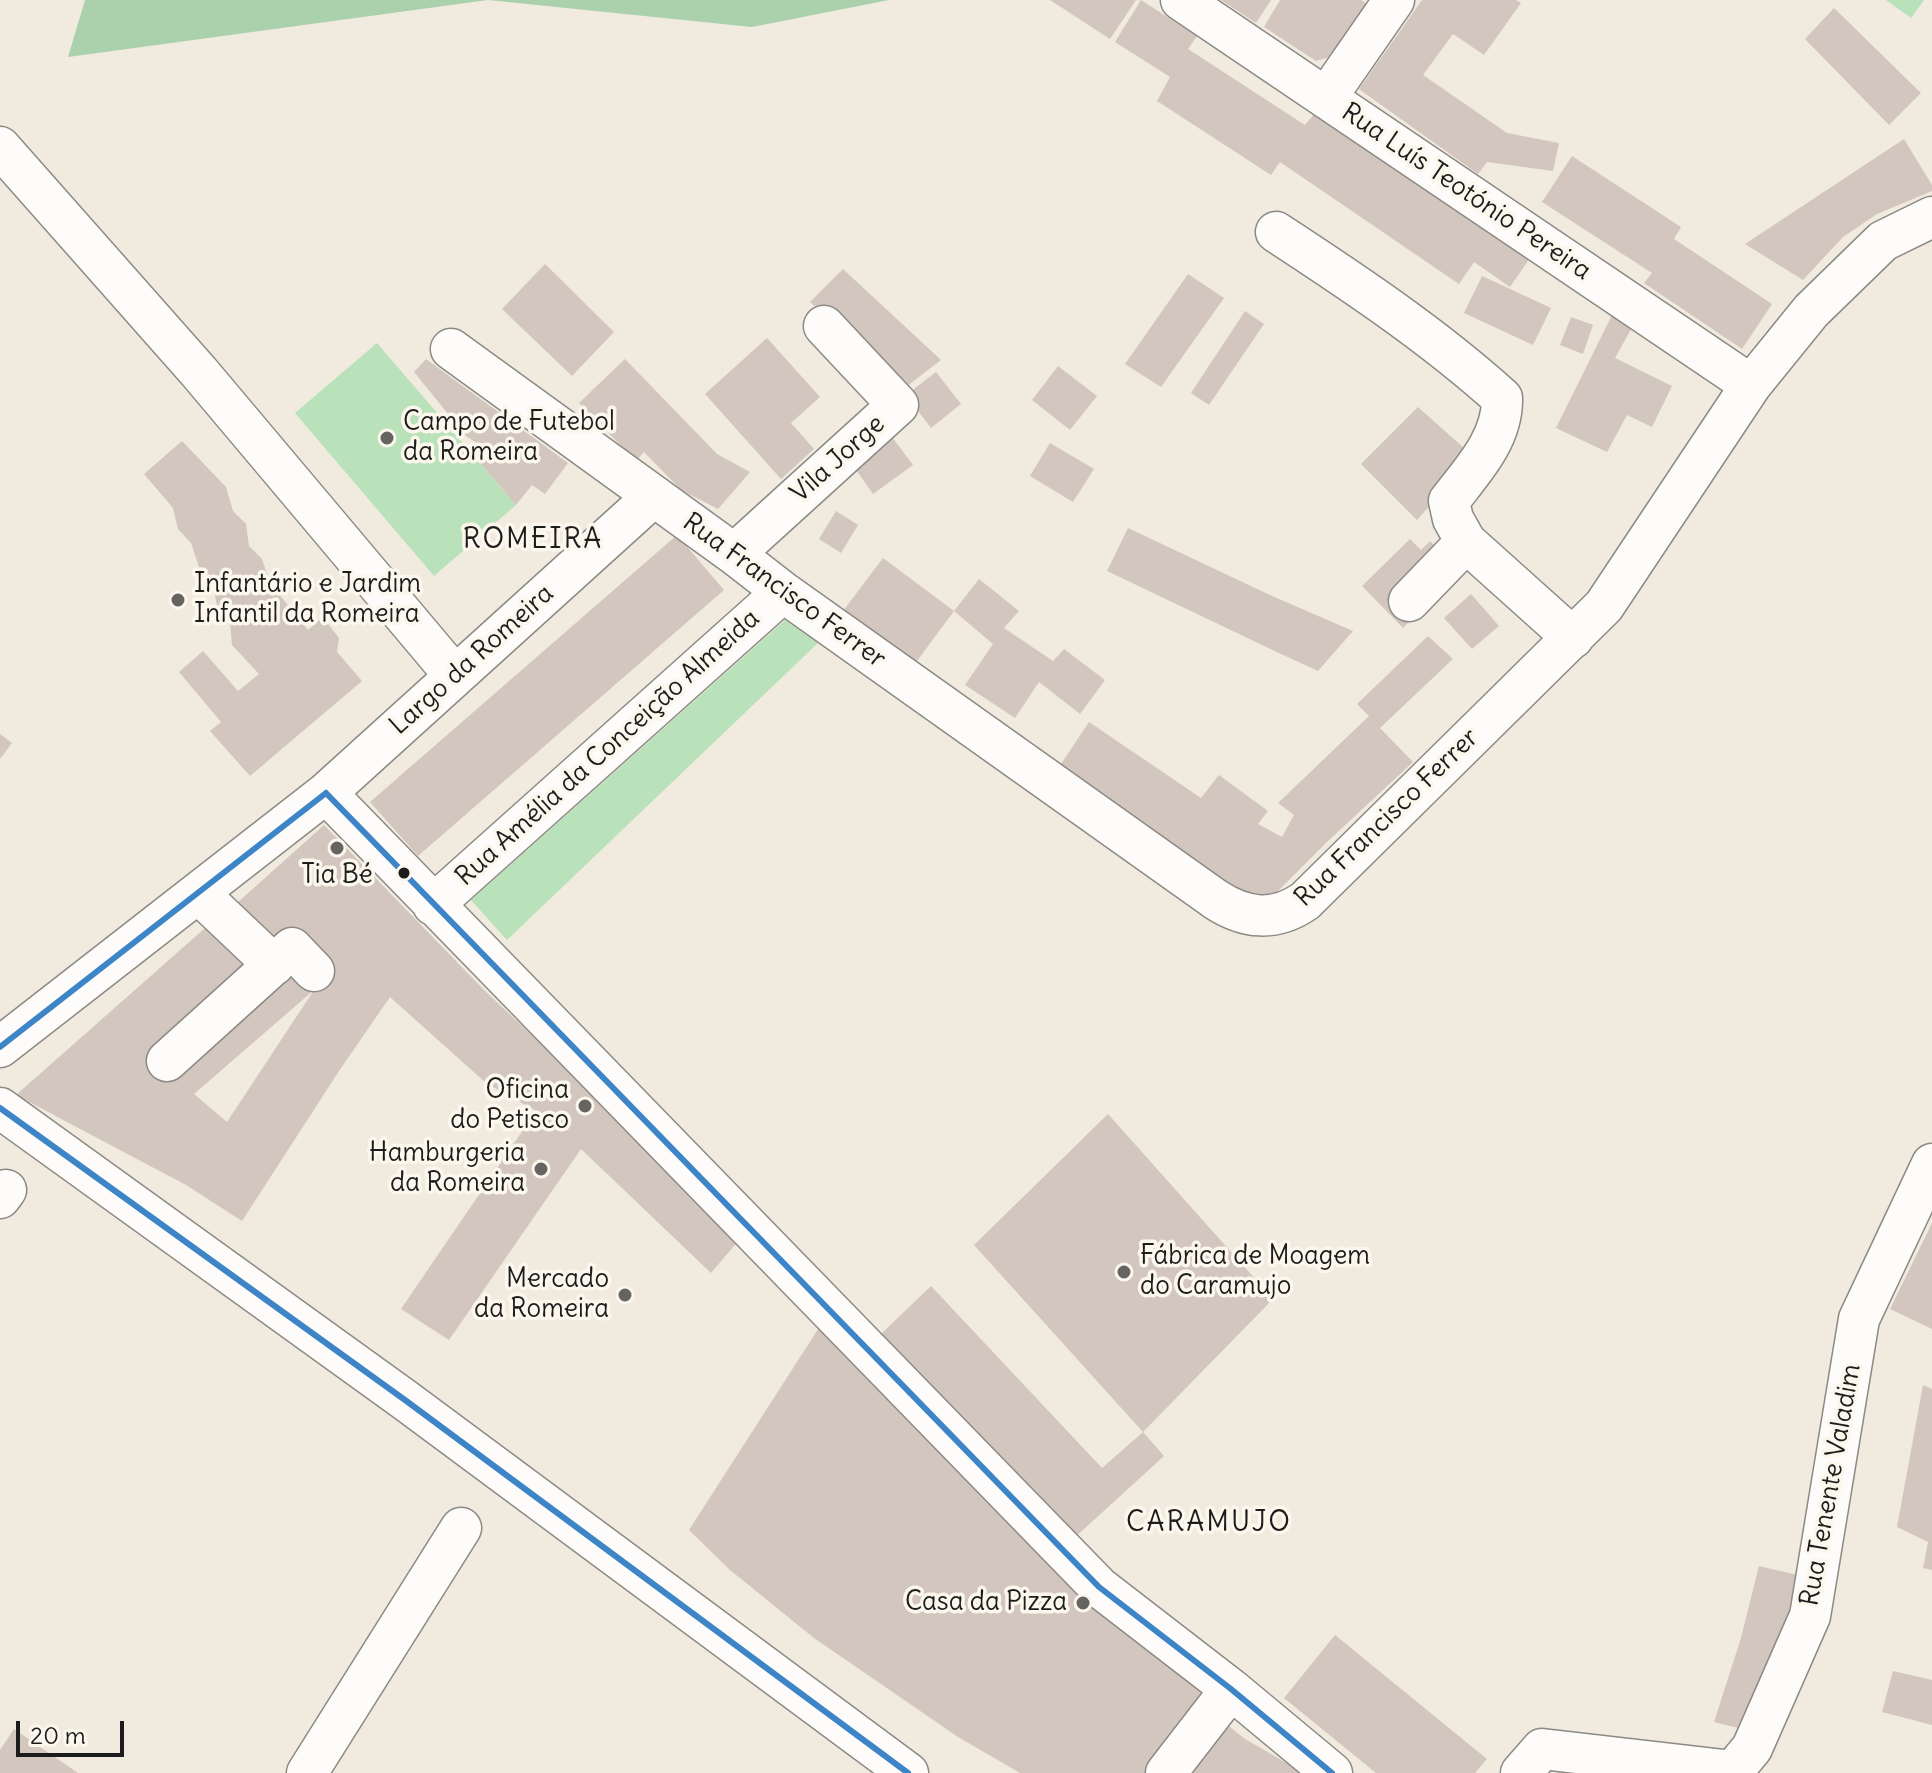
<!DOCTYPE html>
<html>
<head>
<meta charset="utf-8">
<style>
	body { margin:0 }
	#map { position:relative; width:1932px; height:1773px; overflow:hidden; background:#f0eadf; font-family:Delius,sans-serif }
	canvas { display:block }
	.scale { position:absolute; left:16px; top:1721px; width:108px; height:36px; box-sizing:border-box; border:4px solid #1c1c1c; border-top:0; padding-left:10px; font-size:24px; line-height:28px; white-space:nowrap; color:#1c1c1c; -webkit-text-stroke:6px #fbf7ec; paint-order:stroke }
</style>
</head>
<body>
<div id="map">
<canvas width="1932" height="1773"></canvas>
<div class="scale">20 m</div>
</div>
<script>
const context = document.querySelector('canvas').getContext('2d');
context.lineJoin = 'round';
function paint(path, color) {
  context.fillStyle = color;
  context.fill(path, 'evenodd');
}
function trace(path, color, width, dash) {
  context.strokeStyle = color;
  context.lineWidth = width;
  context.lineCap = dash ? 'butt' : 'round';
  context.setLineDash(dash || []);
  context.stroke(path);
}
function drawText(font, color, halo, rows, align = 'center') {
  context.font = font + ' Delius,sans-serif';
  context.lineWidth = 7;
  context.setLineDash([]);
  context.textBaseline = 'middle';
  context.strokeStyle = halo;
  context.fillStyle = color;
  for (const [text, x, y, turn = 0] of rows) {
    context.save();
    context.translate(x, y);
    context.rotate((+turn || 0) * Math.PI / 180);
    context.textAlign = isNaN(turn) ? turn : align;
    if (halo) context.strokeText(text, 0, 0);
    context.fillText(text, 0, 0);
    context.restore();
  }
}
paint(new Path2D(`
	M1886,0H1924L1911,18Z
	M377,343L516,505L434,576L295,413Z
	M785,620L818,643L507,940L471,900Z`), '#b9e2ba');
paint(new Path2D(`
	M85,0H488L68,57Z
	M488,0H889L752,27Z`), '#aad1ac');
paint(new Path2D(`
	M1050,0H1136L1110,39Z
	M1141,0L1197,36L1188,49L1305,125L1319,108L1532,255L1510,287L1474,262L1459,284L1280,162L1271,175L1157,101L1170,77L1115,42Z
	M1221,0H1271L1256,23Z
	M1280,0H1361L1367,4L1330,57L1316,61L1264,27Z
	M1422,0H1516L1521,3L1484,55L1453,34L1423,75L1507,133L1559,143L1553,171L1487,162L1478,174L1359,89Z
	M1834,8L1921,93L1889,125L1805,39Z
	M1904,139L1932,185V191L1877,214L1843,237L1803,280L1745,244Z
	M1572,156L1681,227L1674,239L1772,304L1742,349L1644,283L1652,273L1542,202Z
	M545,264L614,332L572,376L502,309Z
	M843,269L941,360L902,390L810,302Z
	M1188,274L1224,298L1161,387L1125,364Z
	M1482,276L1551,308L1533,345L1464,313Z
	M1245,311L1264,324L1209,405L1191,393Z
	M1613,313L1634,324L1615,358L1672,386L1652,427L1627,415L1607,452L1556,428Z
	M1571,317L1593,325L1583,354L1560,345Z
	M767,338L820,397L791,423L814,449L781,479L705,394Z
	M426,359L568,463L545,494L532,485L516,505L480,463L492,453L466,436L414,372Z
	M625,359L717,454L750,472L718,509L681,490L644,452L636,461L579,403Z
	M1058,366L1097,396L1070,430L1032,400Z
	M936,372L961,404L931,428L906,395Z
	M1418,407L1474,457L1417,520L1361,464Z
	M886,429L913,465L873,494L847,457Z
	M182,441L226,487L233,511L246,524L249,546L262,559L270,583L308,630L323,617L339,638L337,652L362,681L250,776L210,731L221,722L179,672L203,651L238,691L259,674L232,645L230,623L217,605L212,583L199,567L191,543L178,529L173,508L144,474Z
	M1050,443L1094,469L1073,502L1030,476Z
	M836,511L858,525L841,553L819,539Z
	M1128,528L1272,596L1353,631L1318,671L1281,654L1107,571Z
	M677,535L724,590L418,856L370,802Z
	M1410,539L1421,550L1430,541L1452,564L1451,580L1403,628L1362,586Z
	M883,558L954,611L914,665L843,611Z
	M979,579L1019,611L1004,628L1053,661L1064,649L1105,680L1080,714L1039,682L1015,718L965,685L993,644L954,611Z
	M1471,594L1499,626L1472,649L1444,618Z
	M1428,636L1453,659L1380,728L1413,762L1328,841L1265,904L1218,881L1059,767L1089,722L1201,798L1219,775L1268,811L1258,824L1282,837L1294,815L1278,803L1369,716L1357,704Z
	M0,734L12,743L0,759Z
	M324,825L486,992L566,1067L739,1240L711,1273L581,1149L449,1340L401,1309L536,1111L486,1083L390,997L339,1071L242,1221L186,1185L16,1095L213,921L275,953L227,912ZM314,990L227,1122L194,1094Z
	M1108,1114L1273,1299L1143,1432L974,1245Z
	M1932,1223V1329L1890,1309Z
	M931,1286L1102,1468L1143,1432L1164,1456L1072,1540L879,1336Z
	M822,1323L1151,1648L1212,1703L1150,1773H1020L958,1737L814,1638L730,1570L689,1530Z
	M1923,1385L1932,1389V1570L1923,1568L1928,1542L1897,1527Z
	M1759,1566L1802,1576L1784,1649L1742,1729L1714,1722L1741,1638Z
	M1335,1635L1487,1759L1475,1773H1376L1284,1698Z
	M1893,1671L1932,1680V1725L1882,1712Z
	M1220,1719L1245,1739L1304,1773H1181Z
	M14,1729L78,1773H0V1750Z`), '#d3c6bf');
const minor = new Path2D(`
	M1181,0L1751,385
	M1326,98L1394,0
	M0,147L199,372L455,676
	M1276,232C1354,283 1432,335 1502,398C1503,439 1472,471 1449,501L1453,519L1466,542
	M451,349L734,554L783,592L1215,899C1245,919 1275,922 1305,901L1604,606L1751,385L1811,311L1883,241L1932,217
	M734,554L898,405L824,326
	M1409,601L1466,542L1573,638
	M326,793L1099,1587L1231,1689L1332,1773
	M198,893L274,965
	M433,905L783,592
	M0,1047L326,793L654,496
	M167,1061L292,948L314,971
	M0,1108L405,1400L908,1773
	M0,1198L6,1190
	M307,1773L461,1528
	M1166,1773L1231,1689
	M1521,1773L1542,1749L1733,1771L1752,1748L1810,1616L1859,1319L1932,1164`);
trace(minor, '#8c8a84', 43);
trace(minor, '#fdfcfa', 40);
trace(new Path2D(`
	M326,793L1099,1587L1231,1689L1332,1773
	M0,1047L326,793
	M0,1108L405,1400L908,1773`), '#3d85c6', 6);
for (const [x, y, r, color] of [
	[387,438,8,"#666460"],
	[178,600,8,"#666460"],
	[337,848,8,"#666460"],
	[404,873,7,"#1c1c1c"],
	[585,1106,8,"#666460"],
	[541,1169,8,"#666460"],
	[1124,1272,8,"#666460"],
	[625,1295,8,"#666460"],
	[1083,1603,8,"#666460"]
]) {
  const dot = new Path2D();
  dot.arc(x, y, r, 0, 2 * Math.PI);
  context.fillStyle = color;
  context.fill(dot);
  trace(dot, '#fbf7ec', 3);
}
drawText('26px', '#1c1c1c', '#fbf7ec', [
	["Rua Luís Teotónio Pereira",1466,192,34],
	["Vila Jorge",838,459,-42],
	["Rua Francisco Ferrer",784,591,36],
	["Largo da Romeira",472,660,-42],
	["Rua Amélia da Conceição Almeida",608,748,-42],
	["Rua Francisco Ferrer",1387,818,-44],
	["Rua Tenente Valadim",1831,1485,-80]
]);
drawText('26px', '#1c1c1c', '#fbf7ec', [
	["Campo de Futebol",403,423,"left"],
	["da Romeira",403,453,"left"],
	["Infantário e Jardim",194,585,"left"],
	["Infantil da Romeira",194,615,"left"],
	["Tia Bé",337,876,"center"],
	["Oficina",569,1091],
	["do Petisco",569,1121],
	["Hamburgeria",525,1154],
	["da Romeira",525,1184],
	["Fábrica de Moagem",1140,1257,"left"],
	["do Caramujo",1140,1287,"left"],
	["Mercado",609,1280],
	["da Romeira",609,1310],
	["Casa da Pizza",1067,1603]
], 'right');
context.letterSpacing = '2px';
drawText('28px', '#1c1c1c', '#fbf7ec', [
	["ROMEIRA",533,540],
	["CARAMUJO",1209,1523]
]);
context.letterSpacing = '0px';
</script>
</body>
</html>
